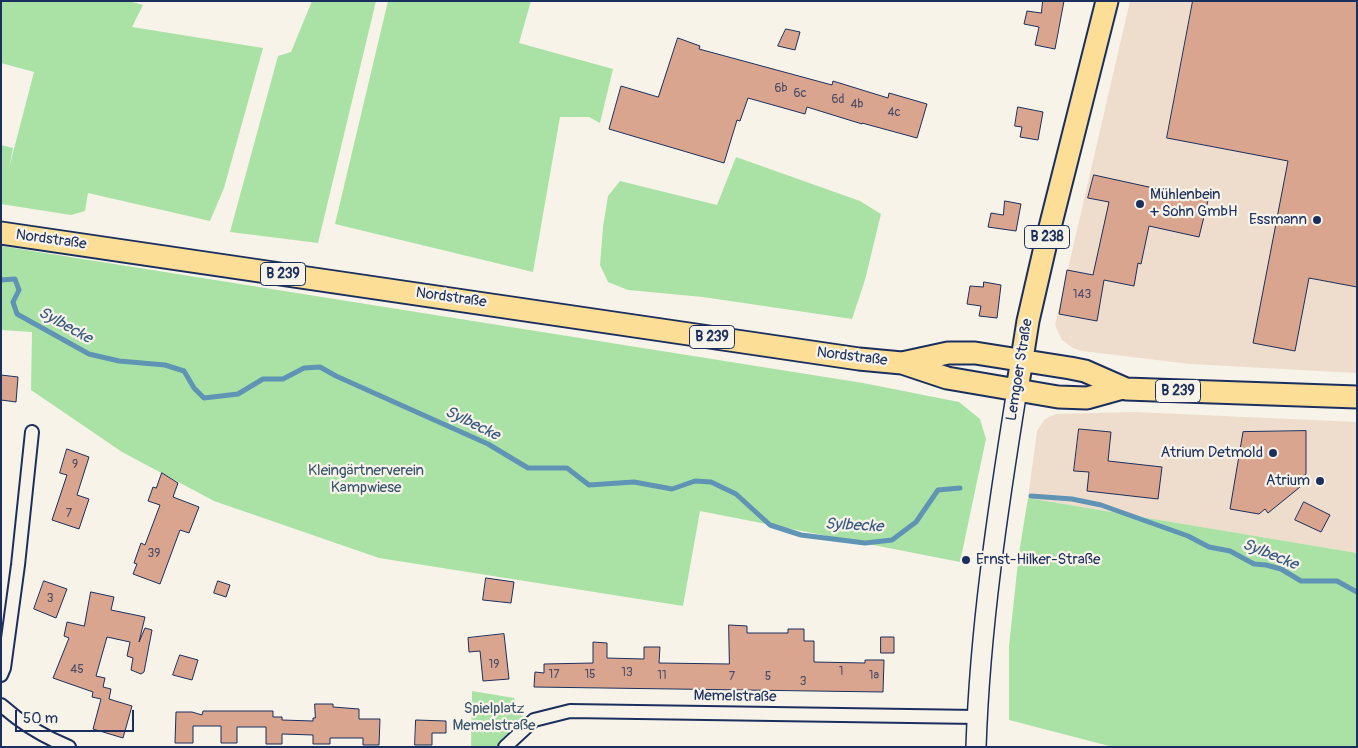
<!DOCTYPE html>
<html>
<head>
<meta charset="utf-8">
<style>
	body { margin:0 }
	#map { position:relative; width:1358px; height:748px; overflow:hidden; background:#f7f3e8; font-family:Pangolin,sans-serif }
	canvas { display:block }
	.frame { position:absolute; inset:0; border:2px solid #1b2f5e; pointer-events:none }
	.scale { position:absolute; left:15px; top:710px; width:119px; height:22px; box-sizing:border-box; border:2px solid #1b2f5e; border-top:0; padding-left:6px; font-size:15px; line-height:18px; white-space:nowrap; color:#1b2f5e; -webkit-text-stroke:4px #f7f3e8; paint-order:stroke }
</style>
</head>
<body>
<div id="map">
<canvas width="1358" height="748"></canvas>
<div class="frame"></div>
<div class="scale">50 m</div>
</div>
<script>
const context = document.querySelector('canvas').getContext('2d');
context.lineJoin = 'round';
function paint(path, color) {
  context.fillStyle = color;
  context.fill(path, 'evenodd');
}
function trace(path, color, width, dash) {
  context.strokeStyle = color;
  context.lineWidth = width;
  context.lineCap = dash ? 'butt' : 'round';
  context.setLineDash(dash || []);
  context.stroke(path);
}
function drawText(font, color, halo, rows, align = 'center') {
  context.font = font + ' Pangolin,sans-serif';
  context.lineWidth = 4.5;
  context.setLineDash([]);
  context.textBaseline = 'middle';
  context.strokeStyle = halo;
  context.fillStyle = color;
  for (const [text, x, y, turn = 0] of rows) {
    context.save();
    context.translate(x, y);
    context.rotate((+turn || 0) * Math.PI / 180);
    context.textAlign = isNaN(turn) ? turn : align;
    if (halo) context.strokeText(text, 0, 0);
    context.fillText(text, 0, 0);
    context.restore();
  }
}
paint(new Path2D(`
	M1130,1H1357V373L1190,364L1082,351L1073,348L1062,340L1055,325Z
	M1134,412L1357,422V553L1028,498L1037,431L1045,419L1056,414Z`), '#eedccd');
paint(new Path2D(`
	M1,1H129L143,5L132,27L263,48L224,188L210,221L88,193L85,211L71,215L1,204V145L13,148L9,168L34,72L1,63Z
	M312,1H376L318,243L230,232L278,56L291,52Z
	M388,1H531L519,43L613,69L600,123L589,117H560L533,272L335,224Z
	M736,157L860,201L881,214L865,280L852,319L703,297L628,290L608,282L600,265L603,227L608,196L620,181L717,205Z
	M1,246L863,383L959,402L980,419L986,439L960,562L700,511L683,606L379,558L214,501L122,452L31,390L32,332L1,330Z
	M1028,498L1357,553V747H1113L1009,720V646L1019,553Z
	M472,691L514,698L523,716L513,732L501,744L496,747H471Z`), '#aae2a6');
trace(new Path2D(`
	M1,280L15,279L19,290L13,302L17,314L89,354L119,361L165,365L184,371L194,388L204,398L238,394L263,379H283L304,368L320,367L336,376L488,444L528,468H567L589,485L634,482L672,489L695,481L711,482L736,494L770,525L801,535L865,543L892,540L916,522L938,490L960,488
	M1031,496L1072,499L1101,505L1188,536L1209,547L1230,551L1254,564L1266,565L1281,569L1301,581H1337L1357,592`), '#5f94b4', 5);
const building = new Path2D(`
	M1043,1H1064L1055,49L1035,45L1039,27L1024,24L1027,11L1041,13Z
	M1193,1H1357V287L1309,278L1295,351L1253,343L1288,161L1167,138Z
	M786,29L800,32L795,50L778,46Z
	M678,38L700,46L699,49L832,85L833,81L888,98L889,93L927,104L917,138L862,123V124L807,107L805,114L748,98L740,121L737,120L724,163L609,129L621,86L658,97Z
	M1018,107L1043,112L1038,140L1020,137L1022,127L1015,126Z
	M1094,175L1208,200L1199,237L1149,226L1141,264L1138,263L1134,286L1104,280L1097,321L1059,314L1067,270L1093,275L1109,202L1088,198Z
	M1005,201L1021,204L1016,231L988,227L991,213L1003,215Z
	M984,282L1001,285L997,318L979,316L981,306L967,304L970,286L983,287Z
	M1,375L18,377L16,402L1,400Z
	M1079,429L1111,432L1108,461L1162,467L1158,499L1087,491L1089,472L1074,471Z
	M1306,431V474L1296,482L1300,487L1268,513L1265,509L1259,514L1230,509L1243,432Z
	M67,449L89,457L77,495L89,499L79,529L52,520L67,475L60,473Z
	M162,473L178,483L173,497L199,507L189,533L180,530L160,584L133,574L137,564L134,563L141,543L145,545L160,505L148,501L153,487L156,488Z
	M1304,502L1330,515L1321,532L1295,520Z
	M486,578L514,582L511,603L483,600Z
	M44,581L67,589L56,618L34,609Z
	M218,581L230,585L226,597L214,593Z
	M91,592L114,597L111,610L145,617L139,642L145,628L152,630L144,672L141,674L131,670L133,658L127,656L130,642L107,637L96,676L105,678L103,687L111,689L109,699L132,706L123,738L93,729L101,699L92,697L93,692L53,678L69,638L64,636L67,622L84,626Z
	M729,625L747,626V633H788V629H804V641H814V662L865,663V660H884L883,692L534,687L535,672L544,673V664L593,663V642L607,643V658L644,659V647H660L659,663L729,664Z
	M504,634L509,679L483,681L480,651L469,652L468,638Z
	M881,637H894V653H881Z
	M180,655L198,660L192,680L173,675Z
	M315,704H333V707L359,709V719H380L379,745H363V738H330V744H313V735L282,734V744H266V727H237V743H221V726H193V743H175L176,712H192L202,715L203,711H273V717H282V720L313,721V718H315Z
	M416,720L446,721V733H432V745H415Z`);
paint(building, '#d9a58e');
trace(building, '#1b2f5e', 1);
const street = new Path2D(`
	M1,675L4,668L18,565L32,432
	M1,705C21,723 44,737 69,747
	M505,747L534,720L570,711L977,717`);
const secondary = new Path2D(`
	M976,747C980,627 998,508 1017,390`);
const primary = new Path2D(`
	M1,233L859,359L902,363L947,378L1058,397L1087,398L1123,388
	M902,363L948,353H975L1070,368L1085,371L1126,389L1357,397
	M1017,390L1028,321L1045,247L1107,1`);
trace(street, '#1b2f5e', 16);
trace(secondary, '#1b2f5e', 22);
trace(primary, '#1b2f5e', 25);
trace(street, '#f7f3e8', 12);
trace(secondary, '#f7f3e8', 19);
trace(primary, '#fcde96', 21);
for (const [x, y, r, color] of [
	[1140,204,5,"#1b2f5e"],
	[1317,220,5,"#1b2f5e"],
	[1273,453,5,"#1b2f5e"],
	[1320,481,5,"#1b2f5e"],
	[966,560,5,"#1b2f5e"]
]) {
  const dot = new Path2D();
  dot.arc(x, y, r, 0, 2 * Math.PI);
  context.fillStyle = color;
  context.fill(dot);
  trace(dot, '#f7f3e8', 2);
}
drawText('12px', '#4a4c6a', null, [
	["6b",781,89],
	["6c",800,94],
	["6d",838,100],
	["4b",857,105],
	["4c",894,113],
	["143",1082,295],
	["9",75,465],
	["7",69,514],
	["39",154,554],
	["3",50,599],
	["19",494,665],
	["45",77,670],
	["1",841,672],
	["13",627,673],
	["17",554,675],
	["15",590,675],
	["11",662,676],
	["1a",874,676],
	["7",732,677],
	["5",768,677],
	["3",803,682]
]);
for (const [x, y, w] of [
	[1047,237,45],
	[283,274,45],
	[712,337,45],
	[1178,391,45]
]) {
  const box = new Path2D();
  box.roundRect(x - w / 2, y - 11.5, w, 23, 4);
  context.fillStyle = '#f7f3e8';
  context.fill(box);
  trace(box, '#1b2f5e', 1);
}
drawText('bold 14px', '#1b2f5e', null, [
	["B 238",1047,237],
	["B 239",283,274],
	["B 239",712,337],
	["B 239",1178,391]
]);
drawText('15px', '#1b2f5e', '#f7f3e8', [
	["Mühlenbein",1150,195,"left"],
	["+ Sohn GmbH",1150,212,"left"],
	["Essmann",1307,220],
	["Atrium Detmold",1263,453],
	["Atrium",1310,481],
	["Ernst-Hilker-Straße",976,560,"left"]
], 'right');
drawText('15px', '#1b2f5e', '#f7f3e8', [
	["Nordstraße",51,240,8],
	["Nordstraße",451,298,8],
	["Nordstraße",852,357,7],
	["Lemgoer Straße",1020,370,-81],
	["Memelstraße",735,697,1]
]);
drawText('15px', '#38536c', '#f7f3e8', [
	["Kleingärtnerverein",366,471],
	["Kampwiese",366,488],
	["Spielplatz",494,709],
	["Memelstraße",494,726]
]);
drawText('italic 16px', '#375982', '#f7f3e8', [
	["Sylbecke",65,326,29],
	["Sylbecke",472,424,26],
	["Sylbecke",854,526,3],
	["Sylbecke",1270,555,22]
]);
</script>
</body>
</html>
